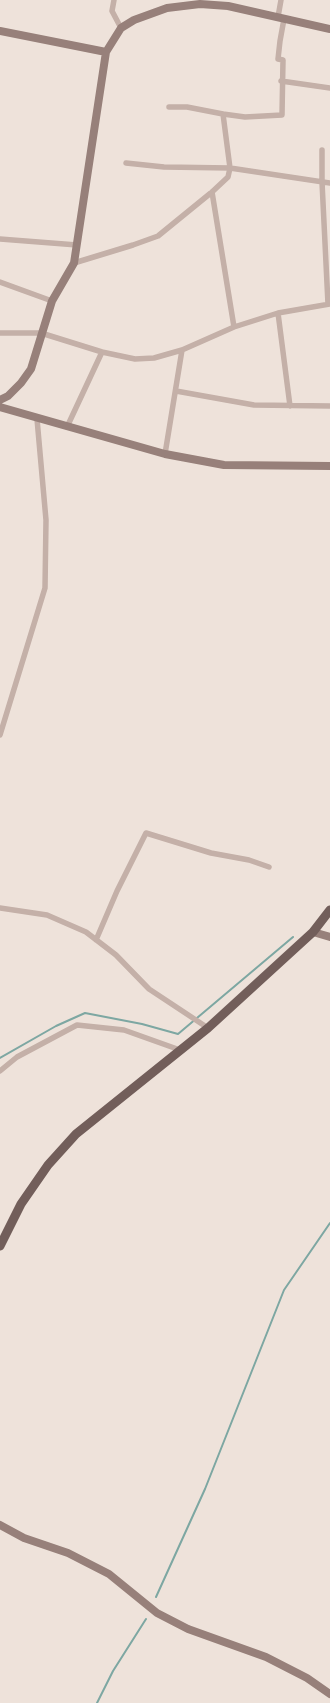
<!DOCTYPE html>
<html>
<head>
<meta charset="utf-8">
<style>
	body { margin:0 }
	canvas { display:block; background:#eee2da }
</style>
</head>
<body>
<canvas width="330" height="1703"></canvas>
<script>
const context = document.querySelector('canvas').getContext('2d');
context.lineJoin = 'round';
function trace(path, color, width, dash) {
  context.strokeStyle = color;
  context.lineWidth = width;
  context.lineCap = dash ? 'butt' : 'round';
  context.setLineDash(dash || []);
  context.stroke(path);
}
trace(new Path2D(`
	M0,1058L56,1026L85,1013L142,1024L178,1034L293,937
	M156,1597L205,1489L284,1290L330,1223
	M97,1703L113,1671L146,1619`), '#7da7a2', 2);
trace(new Path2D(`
	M114,0L112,11L121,28
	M278,17L281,0
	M281,81L330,88
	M169,107H187L223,114
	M322,150V182L328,304
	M126,163L164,167L230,168L223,114L245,117L282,115L283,60L278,59L280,41L284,19
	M212,192L234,327
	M0,239L77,245
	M74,263L133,245L158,236L212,192L228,177L230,168L330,183
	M0,282L52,301
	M278,313L290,406
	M0,333H41L102,352L135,359L154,358L182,350L234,327L278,313L330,304
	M176,391L254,405L330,406
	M67,427L102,352
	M165,454L182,350
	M0,735L45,588L46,520L37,419
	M0,908L47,915L86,932L116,955L149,989L208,1028
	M96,940L117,891L146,833L211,853L249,860L269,867
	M0,1071L17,1057L77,1025L124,1030L180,1050`), '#c4b0a8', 5.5);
trace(new Path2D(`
	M0,31L106,52
	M0,400L8,396L21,383L31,369L52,301L74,263L106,52L121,28L134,20L167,8L200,4L228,6L330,29
	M0,407L165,454L224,465L330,466
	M313,932L330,937
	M0,1525L24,1538L68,1553L109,1574L157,1613L188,1629L266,1657L307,1678L330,1694`), '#97807a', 8);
trace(new Path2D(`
	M0,1246L21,1204L48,1165L76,1134L208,1028L313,932L330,910`), '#725e5a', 9);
</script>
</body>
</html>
